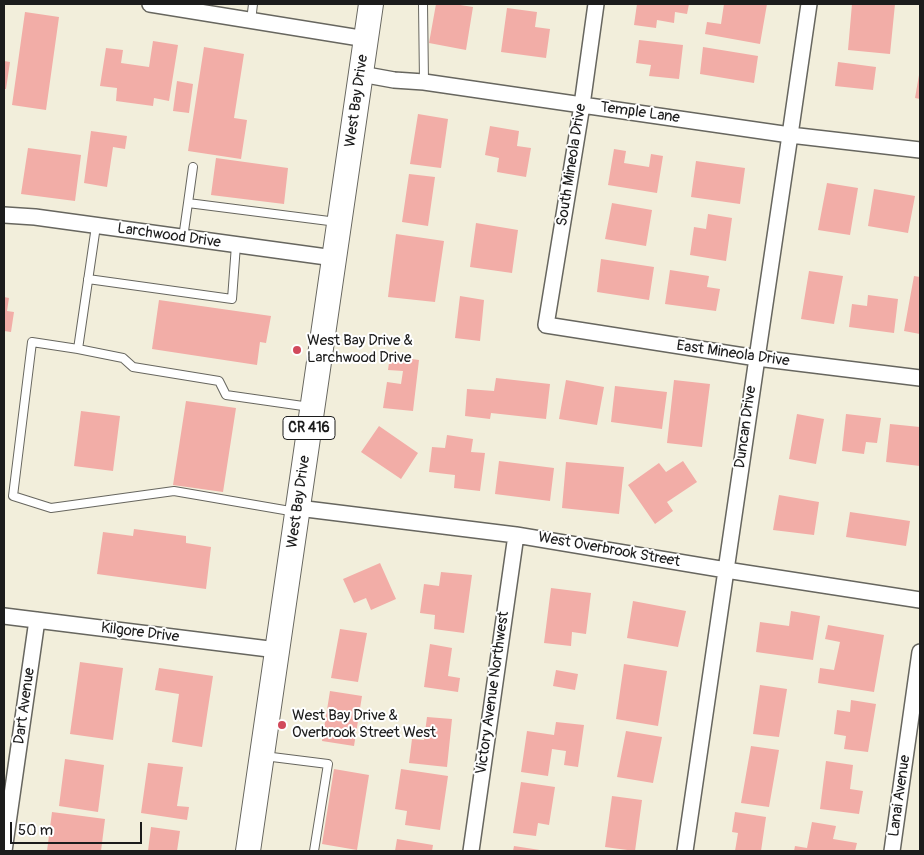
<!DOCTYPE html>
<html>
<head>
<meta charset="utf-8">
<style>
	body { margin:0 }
	#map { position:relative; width:924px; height:855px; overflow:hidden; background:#f2eedb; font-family:Pangolin,sans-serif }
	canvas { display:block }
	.frame { position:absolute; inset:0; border:5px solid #1c1c1c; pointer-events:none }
	.scale { position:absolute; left:10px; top:822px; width:132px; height:22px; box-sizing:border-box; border:2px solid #1c1c1c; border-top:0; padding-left:6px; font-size:15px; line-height:18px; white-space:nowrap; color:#1c1c1c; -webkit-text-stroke:4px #fff; paint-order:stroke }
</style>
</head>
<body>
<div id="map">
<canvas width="924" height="855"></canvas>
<div class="frame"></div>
<div class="scale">50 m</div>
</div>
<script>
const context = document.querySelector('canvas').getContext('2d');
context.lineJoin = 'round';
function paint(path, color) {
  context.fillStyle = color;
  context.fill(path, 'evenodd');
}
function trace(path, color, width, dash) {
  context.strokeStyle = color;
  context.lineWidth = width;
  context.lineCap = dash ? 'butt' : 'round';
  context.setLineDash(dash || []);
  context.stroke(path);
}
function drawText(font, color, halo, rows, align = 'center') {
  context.font = font + ' Pangolin,sans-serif';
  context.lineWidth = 4;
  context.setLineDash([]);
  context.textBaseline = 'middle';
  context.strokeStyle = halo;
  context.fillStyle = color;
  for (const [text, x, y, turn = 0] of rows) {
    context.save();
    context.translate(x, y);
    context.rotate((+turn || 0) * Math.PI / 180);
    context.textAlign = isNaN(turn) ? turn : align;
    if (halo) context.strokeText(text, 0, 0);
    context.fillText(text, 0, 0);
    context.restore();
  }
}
paint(new Path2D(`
	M436,4H454L473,7L466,50L429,43Z
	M637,4L651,5L652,4H689L687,14L675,12L674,23L657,20L656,28L634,25Z
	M724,4H767L760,44L705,34L707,22L721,24Z
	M852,4H895L890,54L848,50Z
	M507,8L537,12L535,27L550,29L546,58L501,52Z
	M25,12L59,17L46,110L12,105Z
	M639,40L683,45L679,79L649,76L651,65L636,63Z
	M153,41L178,45L169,101L154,98L153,106L116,101L117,88L100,86L106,48L123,50L121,63L149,67Z
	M204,47L244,54L234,118L247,120L241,159L188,151Z
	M703,47L758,56L754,83L700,74Z
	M4,61L10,62L6,89H4Z
	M838,62L876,67L873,90L835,86Z
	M919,75H920V99L915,98Z
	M177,81L193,84L189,113L173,111Z
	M418,114L448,119L441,168L410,164Z
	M490,126L519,131L517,146L531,148L526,177L497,172L499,158L485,155Z
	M91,131L127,136L125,149L113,147L107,187L84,183Z
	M28,148L81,155L75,201L21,194Z
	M614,149L626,151L624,163L649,167L651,154L663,156L657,193L608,185Z
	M216,158L288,168L284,204L211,195Z
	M696,161L745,168L740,204L691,197Z
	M409,174L435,177L428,226L402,222Z
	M827,183L858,188L850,235L818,230Z
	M874,189L915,196L908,233L868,226Z
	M612,203L652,210L646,246L605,239Z
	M708,214L732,218L726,261L690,255L694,227L706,229Z
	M476,223L518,230L512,273L470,267Z
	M396,234L444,241L435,302L388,297Z
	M601,259L654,267L649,300L597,292Z
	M670,270L709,276L707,287L720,289L716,311L665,304Z
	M809,271L843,276L834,324L801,319Z
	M914,276L920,277V334L904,331Z
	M868,295L898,299L894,333L849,327L852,304L867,306Z
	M460,296L484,300L480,341L455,338Z
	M4,297L9,298L7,311L14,312L11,332L4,331Z
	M159,300L271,316L266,343L260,342L257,365L152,349Z
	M390,356L419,360L413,411L383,408L387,382L401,384L403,371L388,370Z
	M496,378L550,384L546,419L491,413L490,419L465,416L467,389L494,391Z
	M566,380L604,387L597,425L559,419Z
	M674,380L710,384L702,447L667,443Z
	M615,386L667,392L662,429L611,422Z
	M186,401L236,408L223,492L173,485Z
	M81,411L120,416L113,471L74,466Z
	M797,414L824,419L816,464L789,459Z
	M846,414L881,418L877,443L866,442L864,454L842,451Z
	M890,424L920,427V466L886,462Z
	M379,426L418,453L401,479L361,452Z
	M447,435L473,439L471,452L485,453L480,491L454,488L455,475L429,472L432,447L445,448Z
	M499,461L554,468L550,501L495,494Z
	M683,461L697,482L667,502L673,511L655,524L628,485L659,463L666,472Z
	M566,462L624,467L619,514L562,508Z
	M779,495L819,502L814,535L773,530Z
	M850,512L910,521L906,546L846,537Z
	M134,529L186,536V543L211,547L206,589L97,574L103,532L133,536Z
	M380,563L396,599L371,610L366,598L354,603L343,579Z
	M441,572L472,575L464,633L434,629L435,615L420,613L424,584L439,586Z
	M551,588L591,593L586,634L572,632L571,646L544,643Z
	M633,601L686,611L678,647L627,638Z
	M791,611L820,616L813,660L756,652L760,622L789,626Z
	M828,625L884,635L874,692L818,683L820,668L834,670L840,642L825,639Z
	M340,629L367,633L358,682L331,678Z
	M430,644L452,648L448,676L460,678L458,692L424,687Z
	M80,662L123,668L113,740L70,734Z
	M624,664L667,671L658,726L616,719Z
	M159,668L213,676L202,747L172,742L179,694L155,690Z
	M556,670L578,674L575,690L553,686Z
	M760,685L787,689L779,737L753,734Z
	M330,691L362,696L354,746L322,741Z
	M851,700L876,704L868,752L844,749L846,736L834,734L837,710L850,712Z
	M427,717L452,719L447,767L409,763L412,739L424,740Z
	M556,722L584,725L578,767L564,765L566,751L552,749L548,776L521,772L527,731L554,735Z
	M626,731L662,737L653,783L617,777Z
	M751,746L779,750L769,807L741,803Z
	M65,759L104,765L98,812L59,806Z
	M826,761L853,765L850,789L863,791L859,814L820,809Z
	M148,763L183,767L177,806L189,807L187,820L141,813Z
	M334,769L369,775L357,850L322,844Z
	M401,769L448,776L440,830L405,825L407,811L395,809Z
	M521,782L555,787L549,825L538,823L536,836L513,833Z
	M612,796L642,800L635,851L605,847Z
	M52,812L105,819L101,851H47Z
	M735,812L766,817L761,851H735L738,833L732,832Z
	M812,822L836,826L833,839L857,843L855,851H794L795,846L807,848Z
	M151,827L180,831L177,851H148Z
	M397,839L433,845L432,851H395Z
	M514,846L540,850V851H513Z`), '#f2ada7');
const service = new Path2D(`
	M423,4L424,82
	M251,21L253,4
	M188,203L193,167
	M96,226L78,349L32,342L13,496L51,508L174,491L296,512
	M183,238L188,203L337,222
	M88,279L232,299L236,245
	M78,349L123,358L133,367L219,381L226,395L310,407
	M264,756L328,764L314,851`);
const minor = new Path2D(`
	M150,4L366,39
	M596,4L582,105L546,325L757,358L920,378
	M361,74L394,80L424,82L582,105L790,135L920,150
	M4,215L35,217L334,258
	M298,508L516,535L726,570L920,600
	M4,616L277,650
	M4,851L37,620
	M471,851L516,535
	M685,851L757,358L790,135L809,4
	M892,851L920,652`);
const primary = new Path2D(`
	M248,851L371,4`);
trace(service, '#67665f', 10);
trace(minor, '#67665f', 18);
trace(primary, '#67665f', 26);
trace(service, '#fff', 8);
trace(minor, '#fff', 15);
trace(primary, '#fff', 24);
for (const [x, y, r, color] of [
	[297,350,5,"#d1495b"],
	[282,725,5,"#d1495b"]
]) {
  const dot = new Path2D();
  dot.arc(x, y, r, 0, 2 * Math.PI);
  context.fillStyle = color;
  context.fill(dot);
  trace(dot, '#fff', 2);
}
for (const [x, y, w] of [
	[309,428,52]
]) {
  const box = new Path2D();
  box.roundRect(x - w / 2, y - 11.5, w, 23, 4);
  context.fillStyle = '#fff';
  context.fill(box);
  trace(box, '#1c1c1c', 1);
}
drawText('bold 14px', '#1c1c1c', null, [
	["CR 416",309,428]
]);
drawText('15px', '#1c1c1c', '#fff', [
	["West Bay Drive",357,101,-82],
	["Temple Lane",640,113,8],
	["South Mineola Drive",572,165,-81],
	["Larchwood Drive",169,236,8],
	["East Mineola Drive",733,354,8],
	["Duncan Drive",746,427,-82],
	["West Bay Drive",299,502,-82],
	["West Overbrook Street",609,550,10],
	["Kilgore Drive",140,633,7],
	["Victory Avenue Northwest",493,693,-82],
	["Dart Avenue",25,706,-82],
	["Lanai Avenue",900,796,-82]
]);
drawText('15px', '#1c1c1c', '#fff', [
	["West Bay Drive &",307,341],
	["Larchwood Drive",307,358],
	["West Bay Drive &",292,716],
	["Overbrook Street West",292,733]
], 'left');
</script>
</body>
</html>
